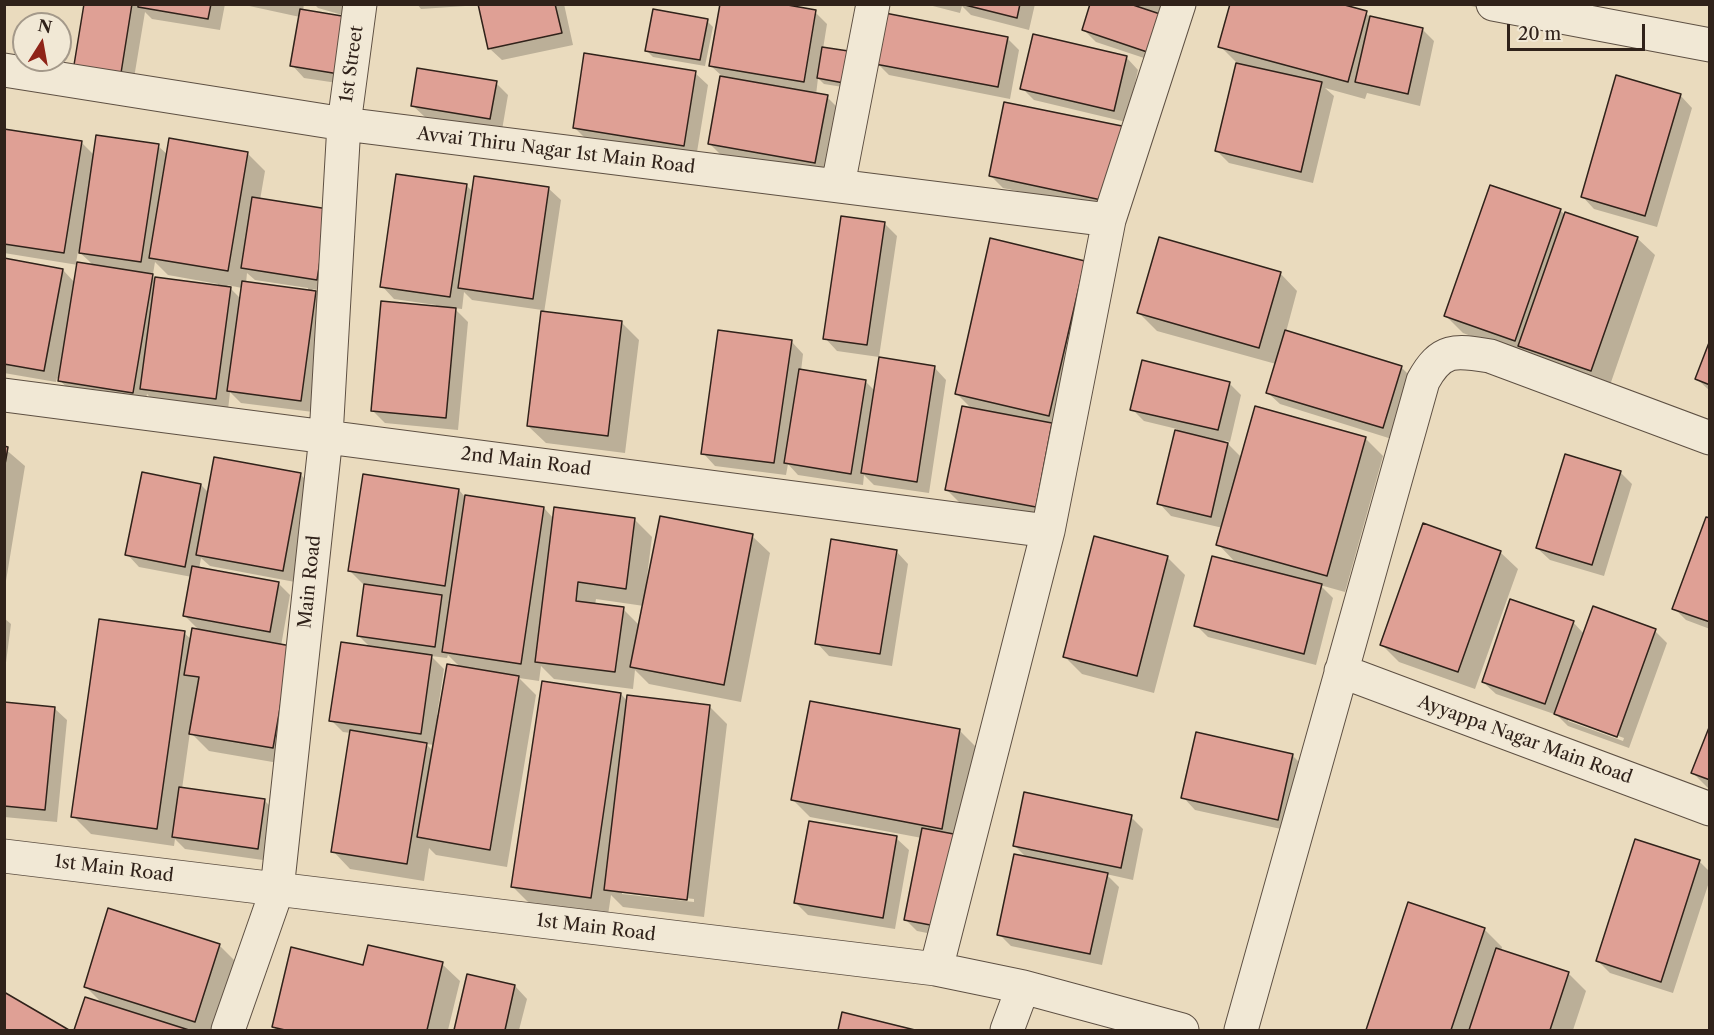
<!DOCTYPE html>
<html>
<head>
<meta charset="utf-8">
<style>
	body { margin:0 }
	#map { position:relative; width:1714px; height:1035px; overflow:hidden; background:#eadbbe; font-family:"Libre Caslon Text",serif }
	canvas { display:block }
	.frame { position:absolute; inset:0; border:6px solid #30221a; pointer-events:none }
	.north { position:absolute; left:12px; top:12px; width:60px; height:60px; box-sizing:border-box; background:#f1e8d5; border:2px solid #a4998a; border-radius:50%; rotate:11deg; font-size:16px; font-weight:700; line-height:24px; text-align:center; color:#30221a }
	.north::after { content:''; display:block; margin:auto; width:21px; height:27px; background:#8f2418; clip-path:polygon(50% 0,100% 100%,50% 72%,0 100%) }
	.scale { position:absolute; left:1507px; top:24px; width:138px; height:27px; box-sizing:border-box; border:3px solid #30221a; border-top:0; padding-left:8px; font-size:18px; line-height:21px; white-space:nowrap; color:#30221a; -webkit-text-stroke:4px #f1e8d5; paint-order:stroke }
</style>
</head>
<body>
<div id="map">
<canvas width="1714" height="1035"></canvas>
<div class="frame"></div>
<div class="north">N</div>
<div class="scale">20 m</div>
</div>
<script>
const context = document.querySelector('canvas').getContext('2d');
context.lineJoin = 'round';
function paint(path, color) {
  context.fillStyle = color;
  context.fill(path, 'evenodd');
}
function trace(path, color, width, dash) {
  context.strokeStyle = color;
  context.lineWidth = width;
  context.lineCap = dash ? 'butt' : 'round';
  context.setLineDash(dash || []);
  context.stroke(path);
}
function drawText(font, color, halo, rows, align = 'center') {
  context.font = font + ' "Libre Caslon Text",serif';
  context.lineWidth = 5;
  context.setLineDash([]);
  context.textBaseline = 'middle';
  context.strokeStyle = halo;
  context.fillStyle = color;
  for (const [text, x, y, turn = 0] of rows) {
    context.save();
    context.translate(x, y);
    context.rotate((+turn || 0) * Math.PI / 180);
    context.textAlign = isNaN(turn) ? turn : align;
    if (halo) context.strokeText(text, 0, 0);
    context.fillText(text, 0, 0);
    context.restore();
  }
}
paint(new Path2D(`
	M86,4H225L220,30L152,19L145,12L133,84L88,77Z
	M240,4H304L303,11L346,18V16L318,8L314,4H366L357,86L304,78L292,65L300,17Z
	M417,4H564L573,45L502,60L489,48L480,5L421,9Z
	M925,4H1035L1029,30L971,15L962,6L960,13Z
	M1127,4H1186L1168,66L1096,42L1084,30Z
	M1461,4H1545L1542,20Z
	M815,12L827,24L823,49L855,89L824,84L818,78L816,95L827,97L839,109L827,175L722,156L709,143L722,76L711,66Z
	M1366,13L1371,18L1422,29L1434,41L1420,106L1367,93L1365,99L1325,88L1334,96L1313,183L1229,163L1217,151L1238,64L1220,46Z
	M707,21L713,27L705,66L653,57L647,51Z
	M1007,38L1019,50L1010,99L889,75L877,63Z
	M1126,57L1138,70L1126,122L1034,100L1022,88Z
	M695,73L708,85L696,158L587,140L574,127Z
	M496,83L508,95L502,130L425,117L412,105Z
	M1680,95L1692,108L1657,227L1594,209L1582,196Z
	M1121,128L1118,212L1003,188L991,176Z
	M4,130L81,142L94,155L158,146L168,155L247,153L265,171L260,200L327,210L329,292L312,289L328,305L313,412L241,403L230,392L228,410L154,401L147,394L145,404L72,392L57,378L56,382L4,373V259L63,270L75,283L78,265L4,253ZM78,251L88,260L94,266L76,263ZM155,262L168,275L218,284V286L156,280L149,273L153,274ZM247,273L255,280L308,288V291L246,283ZM227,285L242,288L241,299Z
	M466,185L474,193L548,188L561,200L544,313L621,322L639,340L625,453L546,443L528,426L542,310L472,300L464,292L462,309L454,308L468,322L458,430L385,423L373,411L436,305L394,299L382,286Z
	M1491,186L1561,211L1565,215L1637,238L1655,255L1609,388L1463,333L1445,315Z
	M884,223L897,236L879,357L837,351L825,338Z
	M1084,262L1048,519L959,502L947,490L973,410L957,394Z
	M1280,273L1297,291L1286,332L1401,367L1413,379L1395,440L1280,404L1267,392L1276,364L1157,331L1139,313Z
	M791,341L803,354L801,371L865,381L875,391L934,367L946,380L929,493L874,485L864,475L863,485L798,475L788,464L786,475L715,466L703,453Z
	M1710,345V391L1697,379Z
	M1229,383L1241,395L1230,442L1224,440L1242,458L1365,438L1383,456L1345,592L1320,585L1333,598L1316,665L1208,637L1196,625L1238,565L1218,544L1223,528L1171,516L1159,503L1177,429L1144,421L1132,409Z
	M4,448L25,466L4,593Z
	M1620,472L1632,484L1604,576L1550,560L1537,548Z
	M300,474L312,486L295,582L210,566L201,558L199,569L278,583L290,595L281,646L290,765L209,751L190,732L182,789L265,801L277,813L270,861L185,849L175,839L174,846L91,834L73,816L184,633L192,640L200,631L185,616L192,577L139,567L127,554L201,485L209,493Z
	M459,490L465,497L544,508L554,519H634L652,537L646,585H648L752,536L770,553L741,702L649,684L635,670L633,689L554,679L541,666L539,681L519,678L536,695L507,867L436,855L429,848L424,881L350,869L333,851L351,733L343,732L331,720L371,648L359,636L365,586L350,571ZM596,599L644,606L640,626L623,609L595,605ZM448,655L460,667L440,716L437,715L444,669L431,656L447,658ZM426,744L435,745L434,752Z
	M1710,520V629L1686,620L1674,608Z
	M896,551L908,564L892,666L829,656L817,643Z
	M1500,552L1518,569L1475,689L1399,662L1381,644Z
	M1167,557L1185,575L1154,693L1082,674L1065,657Z
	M4,618L11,624L4,678Z
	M1573,622L1584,634L1655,631L1667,643L1629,748L1568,726L1557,715L1496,694L1483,682ZM1568,718L1624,738L1623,741L1568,721Z
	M621,694L628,702L709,706L727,724L704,917L623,907L611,895L608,915L530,904L512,886ZM622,891L694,899V902L622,894Z
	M4,704L54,708L67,720L57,822L4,817Z
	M1710,729V790L1693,773Z
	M960,731L977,748L953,938L917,931L905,919L922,838L810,817L793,800Z
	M1292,755L1305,768L1290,831L1195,810L1183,797Z
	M1131,817L1143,829L1133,880L1106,874L1119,887L1102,965L1011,946L999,934L1027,858L1014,845Z
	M896,838L909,850L895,929L808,915L796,903Z
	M1699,861L1710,872V879L1673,993L1610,973L1598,961Z
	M1409,904L1485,930L1502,947L1501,951L1569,974L1586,991L1573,1030H1367Z
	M219,945L237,963L215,1030H75L86,998L103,1004L86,987Z
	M442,964L460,981L448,1030H277L273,1027L364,967Z
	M468,976L515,986L527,999L519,1030H456Z
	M4,994L66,1030H4Z
	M843,1014L909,1030H839Z`), '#0003');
const building = new Path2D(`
	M84,4H132L121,73L74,65Z
	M138,4H211L208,19L138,7Z
	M478,4H555L562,33L488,49Z
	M720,4H782L816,10L804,82L709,66Z
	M961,4H1020L1017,18Z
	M1090,4H1130L1169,17L1156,55L1082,30Z
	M1230,4H1341L1367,11L1348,82L1218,47Z
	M300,9L354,18L345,75L290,66Z
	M653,9L708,19L700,60L645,51Z
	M885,13L1008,37L998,87L875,64Z
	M1370,16L1423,28L1408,94L1355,82Z
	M1033,34L1127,56L1114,111L1020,89Z
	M822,47L855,52L849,84L817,78Z
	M584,53L696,71L684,146L573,128Z
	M1236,63L1322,82L1301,172L1215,151Z
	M417,68L497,81L490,119L411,106Z
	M1616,75L1681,94L1645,216L1581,197Z
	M720,76L828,95L815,163L708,144Z
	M1004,102L1122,126L1106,201L989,176Z
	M4,129L82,141L64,253L4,244Z
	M96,135L159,144L141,262L79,253Z
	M169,138L248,152L228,271L149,258Z
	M396,174L467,184L450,297L380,287Z
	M474,176L549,187L533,299L458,288Z
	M1490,185L1561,209L1515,341L1444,316Z
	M252,197L328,209L317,280L241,268Z
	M1565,212L1638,237L1591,371L1518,346Z
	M841,216L885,222L867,345L823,339Z
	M1159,237L1281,272L1259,348L1137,313Z
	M990,238L1085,261L1049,416L955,394Z
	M4,258L63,269L44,371L4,364Z
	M77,262L153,274L133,393L58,381Z
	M155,277L231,287L216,399L140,389Z
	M242,281L316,291L301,401L227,391Z
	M381,301L456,308L446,418L371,411Z
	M541,311L622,321L608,436L527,426Z
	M718,330L792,340L774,463L701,454Z
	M1285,330L1402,366L1383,428L1266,393Z
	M1710,340V385L1695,379Z
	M879,357L935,366L917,482L861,473Z
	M1142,360L1230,382L1218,430L1130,410Z
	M799,369L866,380L851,474L784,463Z
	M962,406L1052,423L1036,507L945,490Z
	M1255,406L1366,437L1327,576L1216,545Z
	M1175,430L1228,443L1211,517L1157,504Z
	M4,446L8,447L4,470Z
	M1565,454L1621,471L1592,565L1536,548Z
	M214,457L301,473L283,571L196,555Z
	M142,472L201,484L185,567L125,555Z
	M363,474L459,489L445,586L348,571Z
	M465,495L544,507L521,664L442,652Z
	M554,507L635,518L626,589L578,582L576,601L624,607L615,672L535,662Z
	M660,516L753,534L724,685L630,667Z
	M1706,517L1710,518V622L1672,609Z
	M1423,523L1501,551L1458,672L1380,645Z
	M1094,536L1168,556L1137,676L1063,657Z
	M831,539L897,550L880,654L815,644Z
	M1212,556L1322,584L1304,654L1194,626Z
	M192,566L279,582L270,632L183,616Z
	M364,584L442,595L435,647L357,636Z
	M1510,599L1574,621L1545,704L1482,682Z
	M1593,606L1656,629L1617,737L1554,714Z
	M99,619L185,631L157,829L71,817Z
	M192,628L291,646L273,748L189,734L199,677L184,675Z
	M341,642L432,655L421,734L329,721Z
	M447,664L519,676L490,850L417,837Z
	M542,681L621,693L591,898L511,887Z
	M627,695L710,705L687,900L604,890Z
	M810,701L960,729L942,829L791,800Z
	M4,702L55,707L45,810L4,806Z
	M1710,725V780L1691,773Z
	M350,730L427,743L407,864L331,852Z
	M1196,732L1293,754L1278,820L1181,798Z
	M179,787L265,799L258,849L172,837Z
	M1024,792L1132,815L1121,868L1013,846Z
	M809,821L897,836L883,918L794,903Z
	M922,828L959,835L941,927L904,920Z
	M1635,839L1700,860L1661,982L1596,961Z
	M1014,854L1108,873L1090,954L997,935Z
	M1408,902L1485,928L1451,1030H1366Z
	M108,908L220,944L195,1022L84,987Z
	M368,945L443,962L427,1030H285L272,1027L291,947L363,965Z
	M1496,948L1569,972L1550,1030H1469Z
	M467,974L515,985L505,1030H454Z
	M4,992L69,1030H4Z
	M85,997L189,1030H74Z
	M842,1012L915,1030H838Z`);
paint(building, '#dfa095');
trace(building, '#30221a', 1.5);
const minor = new Path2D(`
	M1493,4L1710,45
	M4,70L344,124L1109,220
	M838,185L873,4
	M4,395L1048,531
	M1341,671L1710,809
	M4,856L936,969L1023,987L1182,1030
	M936,969L1048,531L1109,220L1179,4
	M228,1030L277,890L326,436L344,124L360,4
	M1007,1030L1023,987
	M1241,1030L1423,381C1441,348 1455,350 1490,356L1710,438`);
trace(minor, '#5e5043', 35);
trace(minor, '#f1e8d5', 33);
drawText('18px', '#30221a', '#f1e8d5', [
	["1st Street",352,64,-82],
	["Avvai Thiru Nagar 1st Main Road",556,151,7],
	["2nd Main Road",526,462,7],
	["Main Road",310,582,-84],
	["Ayyappa Nagar Main Road",1525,740,20],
	["1st Main Road",114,869,7],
	["1st Main Road",596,928,7]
]);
</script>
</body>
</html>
